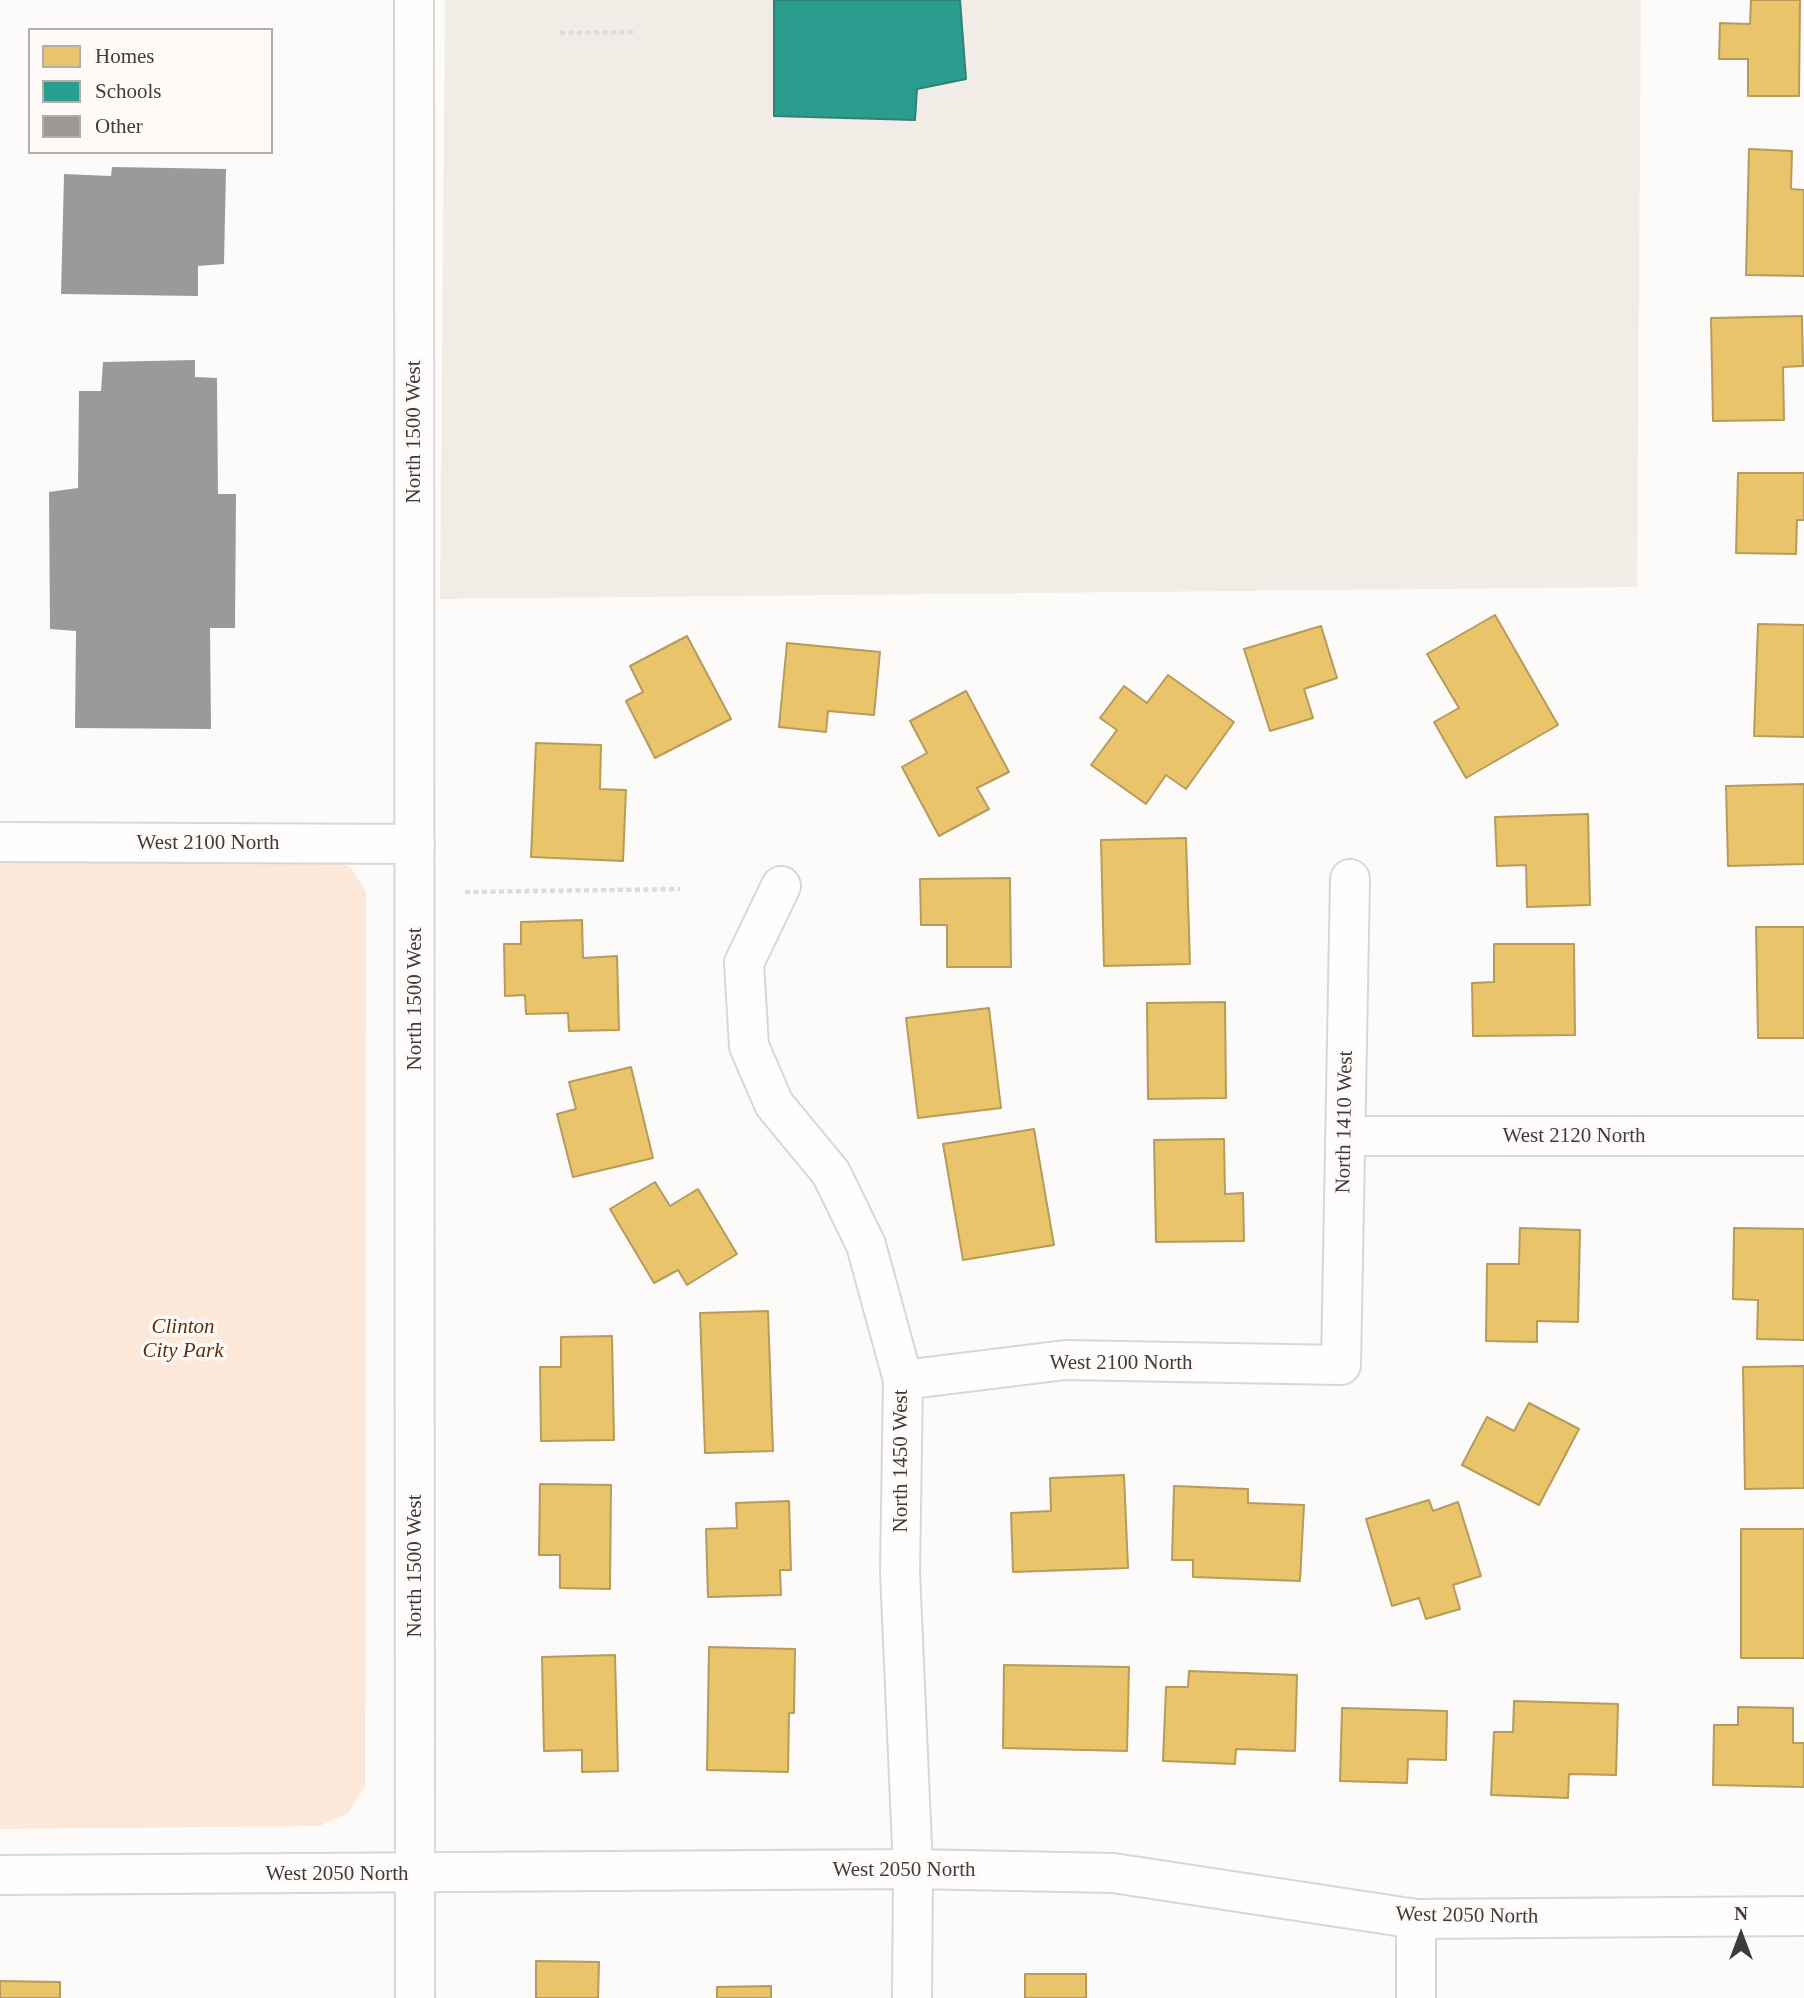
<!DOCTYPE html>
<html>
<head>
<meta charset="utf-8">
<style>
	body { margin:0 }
	#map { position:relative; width:1804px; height:1998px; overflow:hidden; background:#fdfbf9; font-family:"Times New Roman",serif }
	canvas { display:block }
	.legend { position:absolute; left:28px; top:28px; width:245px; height:126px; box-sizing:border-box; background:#fffaf7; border:2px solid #b2aeac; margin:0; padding:9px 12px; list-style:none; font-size:21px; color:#3e3c3b }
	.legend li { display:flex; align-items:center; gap:14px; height:35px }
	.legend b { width:35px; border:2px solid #b2aeac }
	.north { position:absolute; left:1706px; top:1900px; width:70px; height:70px; -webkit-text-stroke:5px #fffaf7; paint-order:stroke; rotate:0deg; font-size:19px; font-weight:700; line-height:28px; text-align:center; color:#3e3c3b }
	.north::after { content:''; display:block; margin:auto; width:24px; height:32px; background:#3e3c3b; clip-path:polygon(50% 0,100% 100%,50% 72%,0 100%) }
</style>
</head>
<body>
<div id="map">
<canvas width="1804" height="1998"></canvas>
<ul class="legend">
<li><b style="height:19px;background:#e9c46a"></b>Homes</li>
<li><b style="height:19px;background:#2a9d8f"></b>Schools</li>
<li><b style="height:19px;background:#9b9a98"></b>Other</li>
</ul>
<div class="north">N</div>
</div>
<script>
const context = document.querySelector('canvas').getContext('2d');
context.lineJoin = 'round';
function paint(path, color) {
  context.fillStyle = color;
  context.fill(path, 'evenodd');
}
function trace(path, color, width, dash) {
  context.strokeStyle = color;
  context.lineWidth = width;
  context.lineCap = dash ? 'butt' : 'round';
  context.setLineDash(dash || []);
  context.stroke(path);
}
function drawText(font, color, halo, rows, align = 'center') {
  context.font = font + ' "Times New Roman",serif';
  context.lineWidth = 7;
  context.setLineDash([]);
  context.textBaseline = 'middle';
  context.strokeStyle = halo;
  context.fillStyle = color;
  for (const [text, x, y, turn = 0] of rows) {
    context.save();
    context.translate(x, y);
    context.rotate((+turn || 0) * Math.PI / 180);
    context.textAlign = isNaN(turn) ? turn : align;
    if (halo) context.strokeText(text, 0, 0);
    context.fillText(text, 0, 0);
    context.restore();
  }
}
paint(new Path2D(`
	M445,0H1641L1637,587L440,599Z`), '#f2ece6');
paint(new Path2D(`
	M0,854H324L351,868L366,892L365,1786L348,1813L320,1826L0,1829Z`), '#fce8d8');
const homes = new Path2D(`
	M1751,0H1800L1799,96H1748V59H1719L1720,23L1750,24Z
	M1749,149L1792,151L1791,189L1804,190V276L1746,275Z
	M1802,316L1803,366L1783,367L1784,420L1713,421L1711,318Z
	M1738,473H1804V520H1797L1796,554L1736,553Z
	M1495,615L1558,725L1466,778L1434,722L1459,708L1427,654Z
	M1758,624L1804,625V737L1754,736Z
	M1321,626L1337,678L1304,689L1313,718L1270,731L1244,649Z
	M687,636L731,719L655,758L626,701L643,692L630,666Z
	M787,643L880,652L874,715L828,711L826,732L779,727Z
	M1168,675L1234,722L1186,789L1166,775L1146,804L1091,765L1117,730L1100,718L1124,686L1147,703Z
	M966,691L1009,772L977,788L989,809L939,836L902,767L927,753L910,721Z
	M536,743L601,745L600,789L626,790L623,861L531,857Z
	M1804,784V864L1728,866L1726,786Z
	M1588,814L1590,905L1527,907L1526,865L1497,866L1495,817Z
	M1186,838L1190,964L1104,966L1101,840Z
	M1010,878L1011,967H947V925H921L920,879Z
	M582,920L583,958L617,956L619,1030L569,1031L568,1013L526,1014L525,995L505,996L504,944H521V922Z
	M1756,927H1804V1038H1758Z
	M1494,944H1574L1575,1035L1473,1036L1472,983L1494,982Z
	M1225,1002L1226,1098L1148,1099L1147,1003Z
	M989,1008L1001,1108L918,1118L906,1018Z
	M631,1067L653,1158L573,1177L557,1114L576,1109L569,1082Z
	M1034,1129L1054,1245L963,1260L943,1144Z
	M1224,1139L1225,1194L1243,1193L1244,1241L1156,1242L1154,1140Z
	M655,1182L670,1206L698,1189L737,1254L687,1285L678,1270L654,1283L610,1209Z
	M1520,1228L1580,1230L1578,1322L1537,1321V1342L1486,1341L1487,1264H1519Z
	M1734,1228L1804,1229V1340L1757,1339L1758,1300L1733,1299Z
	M768,1311L773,1451L705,1453L700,1313Z
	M612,1336L614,1440L541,1441L540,1367H561V1337Z
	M1804,1366V1488L1745,1489L1743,1367Z
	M1529,1403L1579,1429L1539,1505L1462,1465L1487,1417L1514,1431Z
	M1124,1475L1128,1568L1013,1572L1011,1513L1051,1511L1050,1478Z
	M540,1484L611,1485L610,1589L560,1588V1555H539Z
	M1174,1486L1248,1489V1503L1304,1505L1300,1581L1193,1577V1560H1172Z
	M1429,1500L1433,1511L1458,1502L1481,1576L1453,1585L1460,1609L1426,1619L1419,1598L1392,1606L1366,1519Z
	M789,1501L791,1570H780L781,1595L708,1597L706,1529L737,1528L736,1503Z
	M1741,1529H1804V1658H1741Z
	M709,1647L795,1649L794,1713H789L788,1772L707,1770Z
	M615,1655L618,1771L582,1772V1750L544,1751L542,1657Z
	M1004,1665L1129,1667L1127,1751L1003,1748Z
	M1189,1671L1297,1675L1295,1751L1236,1749L1235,1764L1163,1761L1166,1687H1188Z
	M1514,1701L1618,1704L1616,1775L1569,1774L1568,1798L1491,1795L1494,1732H1513Z
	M1738,1707L1793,1708V1743H1804V1787L1713,1785L1714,1725H1738Z
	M1342,1708L1447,1711L1446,1760L1408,1759L1407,1783L1340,1781Z
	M536,1961L599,1962L598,1998H536Z
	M1025,1974H1086V1998H1025Z
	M0,1981L60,1982V1998H0Z
	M771,1986V1998H717V1987Z`);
paint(homes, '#e9c46a');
trace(homes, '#b69b5c', 2);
const schools = new Path2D(`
	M774,0H960L966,79L917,89L915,120L774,116Z`);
paint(schools, '#2a9d8f');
trace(schools, '#308076', 2);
paint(new Path2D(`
	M112,167L226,169L224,264L198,266V296L61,294L64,174L111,176Z
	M195,360V377L217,378L218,494H236L235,628H210L211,729L75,728L76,631L50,629L49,492L78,488L79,391H101L103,362Z`), '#9b9a98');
const minor = new Path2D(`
	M414,0L415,1998
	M0,842L415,844
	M781,886L744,963L749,1046L774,1104L831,1173L866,1245L903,1380L900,1572L913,1869L912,1998
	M1345,1136H1804
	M903,1380L1065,1360L1341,1365L1350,879
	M0,1875L913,1869L1113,1873L1416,1919L1804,1916
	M1416,1998V1919`);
trace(minor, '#d9d7d6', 42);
trace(new Path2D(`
	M560,33L636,32
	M465,892L680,889`), '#dddcdc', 4.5, [5, 3.5]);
trace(minor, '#fffefe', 38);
drawText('21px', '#3e3c3b', '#fffaf7', [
	["North 1500 West",414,432,-90],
	["West 2100 North",208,843],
	["North 1500 West",415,999,-90],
	["North 1410 West",1345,1122,-89],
	["West 2120 North",1574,1136],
	["West 2100 North",1121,1363],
	["North 1450 West",901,1461,-90],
	["North 1500 West",415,1566,-90],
	["West 2050 North",904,1870],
	["West 2050 North",337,1874],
	["West 2050 North",1467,1916,1]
]);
drawText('italic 21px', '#573312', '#fffaf7', [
	["Clinton",183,1327],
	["City Park",183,1351]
]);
</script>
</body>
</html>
